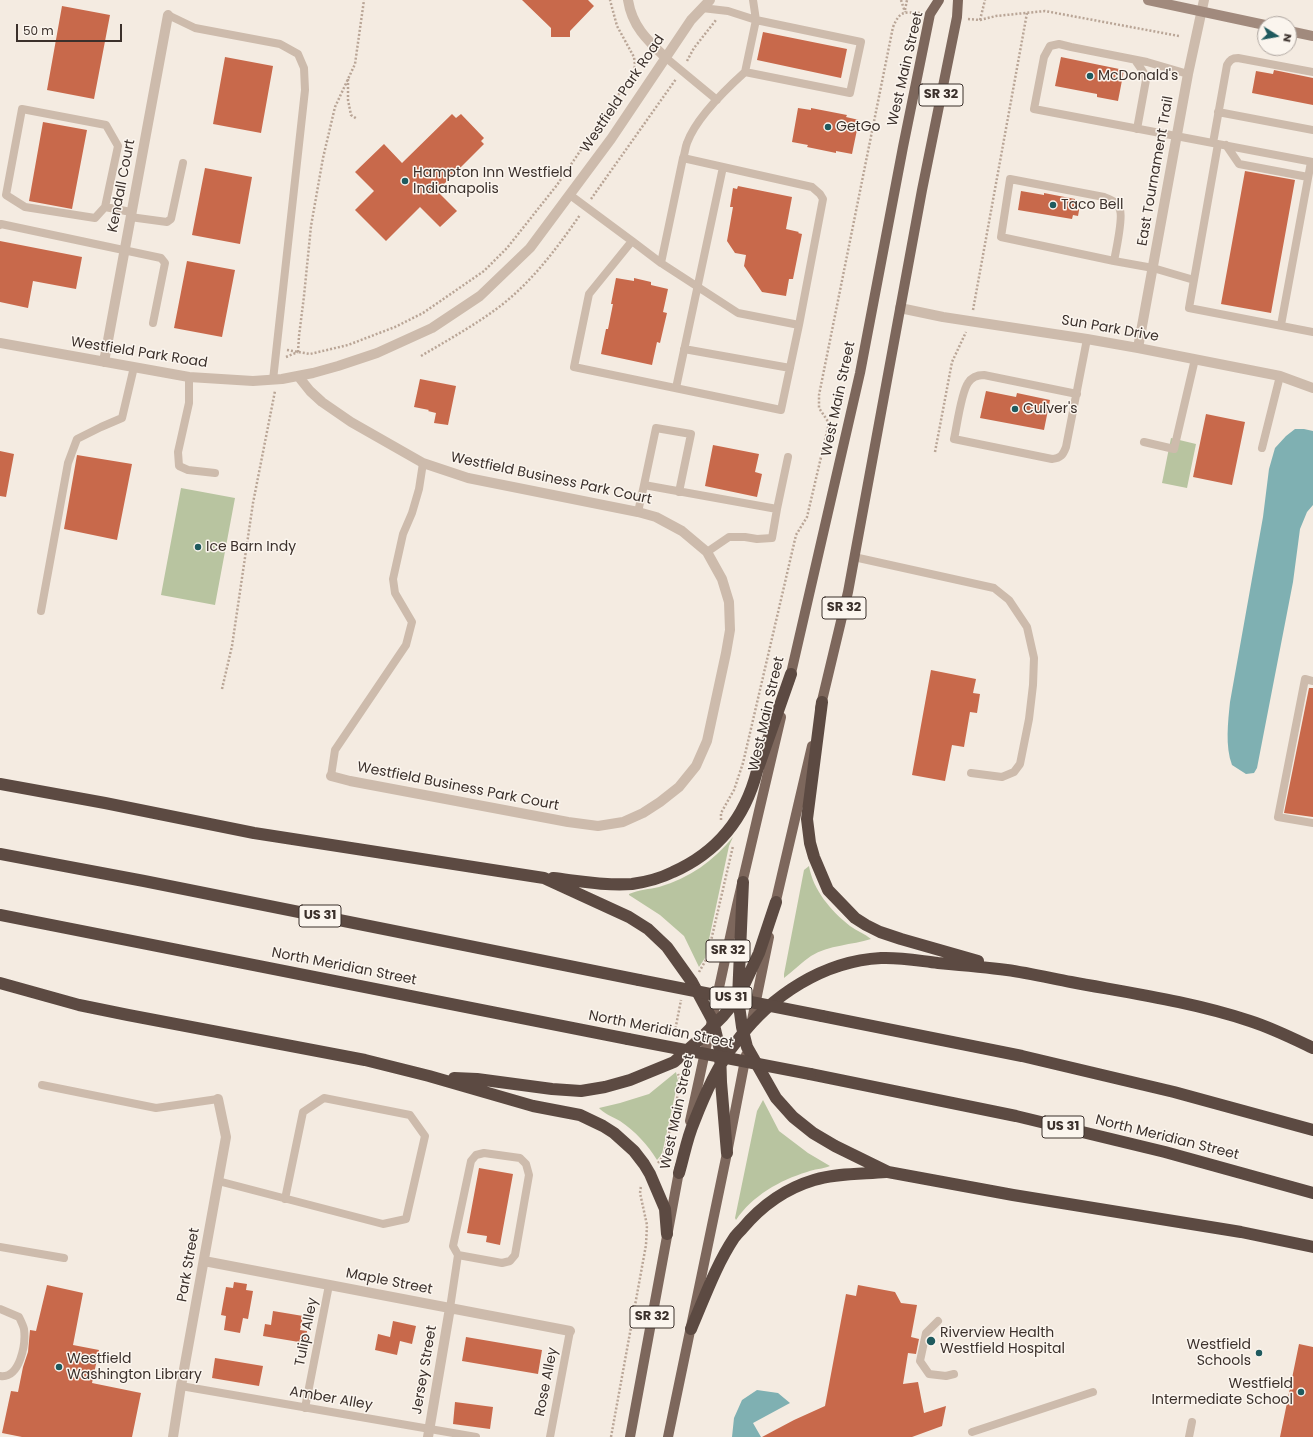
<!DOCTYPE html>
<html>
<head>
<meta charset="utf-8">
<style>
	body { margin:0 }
	#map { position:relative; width:1313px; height:1437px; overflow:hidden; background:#f4ebe1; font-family:Poppins,sans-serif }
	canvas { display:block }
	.north { position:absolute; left:1257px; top:16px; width:40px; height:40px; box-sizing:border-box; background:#fbf5ee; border:1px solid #aea6a0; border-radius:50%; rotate:101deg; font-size:11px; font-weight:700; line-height:16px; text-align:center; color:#3b302b }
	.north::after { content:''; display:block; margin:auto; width:14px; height:18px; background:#1f5a5e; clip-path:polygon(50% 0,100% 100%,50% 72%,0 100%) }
	.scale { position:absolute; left:16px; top:24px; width:106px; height:18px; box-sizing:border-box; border:2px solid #3b302b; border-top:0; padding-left:5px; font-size:12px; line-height:14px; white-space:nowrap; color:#3b302b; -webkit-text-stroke:3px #fbf5ee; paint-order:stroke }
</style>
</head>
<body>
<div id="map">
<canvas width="1313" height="1437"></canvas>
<div class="north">N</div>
<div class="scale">50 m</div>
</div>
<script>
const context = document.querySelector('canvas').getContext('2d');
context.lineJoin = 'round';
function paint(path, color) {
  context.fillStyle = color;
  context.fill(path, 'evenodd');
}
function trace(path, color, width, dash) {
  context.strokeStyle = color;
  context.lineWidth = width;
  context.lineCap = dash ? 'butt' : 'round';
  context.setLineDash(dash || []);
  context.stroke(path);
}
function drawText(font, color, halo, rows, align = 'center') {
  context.font = font + ' Poppins,sans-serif';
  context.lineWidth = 3;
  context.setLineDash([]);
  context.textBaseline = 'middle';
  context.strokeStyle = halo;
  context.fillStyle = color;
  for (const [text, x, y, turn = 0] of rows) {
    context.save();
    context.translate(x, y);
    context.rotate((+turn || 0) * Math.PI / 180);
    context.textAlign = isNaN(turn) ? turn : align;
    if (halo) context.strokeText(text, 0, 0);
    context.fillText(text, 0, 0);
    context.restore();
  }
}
paint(new Path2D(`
	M1171,438L1196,444L1187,488L1162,483Z
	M181,488L235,498L215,605L161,595Z
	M733,837L729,846L705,958L699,967L684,936L660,915L629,895V894C638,890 650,889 659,887C690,878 713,861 733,837Z
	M809,866C813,890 831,911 850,926C857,931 865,934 871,939C852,945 829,945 811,956C802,962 793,971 784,978V974L804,870Z
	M676,1072L678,1081L662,1154L657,1160C648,1145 635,1131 620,1121C613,1117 603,1113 599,1108L620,1103L649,1094Z
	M763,1100L779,1131L808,1153L830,1166C823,1169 814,1169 807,1172C780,1180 752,1196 736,1220L735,1218L757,1111Z`), '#b8c4a0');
paint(new Path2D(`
	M1295,429H1304L1313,431V505L1307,512L1300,529L1293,582L1257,768L1254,773L1246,774L1232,765C1225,746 1228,722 1230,702L1263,517L1269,469L1275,448L1286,436Z
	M757,1390L778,1393L790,1403L753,1423L761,1437H732L734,1418L742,1400Z`), '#7fb0b2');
paint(new Path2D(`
	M522,0H588L594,6L570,31V37H551V28Z
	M62,6L110,15L94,99L47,90Z
	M763,32L847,49L841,78L757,60Z
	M225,57L273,66L261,133L213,124Z
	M1061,57L1124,70L1118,101L1097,97V94L1055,86Z
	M1274,70L1313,78V105L1252,93L1256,71L1273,74Z
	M798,108L811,110V108L847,115L846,117L859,120L852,154L836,151V153L807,147L808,145L792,142Z
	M452,114L456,118L461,114L484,138L481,141L484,144L437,191L457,211L440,227L420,207L386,241L355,210L374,191L355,172L384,144L402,163Z
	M43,122L87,130L72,209L29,201Z
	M205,168L252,177L240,244L192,235Z
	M1245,171L1295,180L1271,313L1221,304Z
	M738,186L792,197L786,229L799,232L798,233L802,234L793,279H789L786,296L762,292L744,266L746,255L735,253L727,241L733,207H730L733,188L737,189Z
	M1021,191L1044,195V193L1075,199V204L1080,205L1078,216L1073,215L1072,219L1018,210Z
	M0,241L82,257L76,289L33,281L28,308L0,302Z
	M187,261L235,270L222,337L174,328Z
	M616,278L634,281V278L651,282V285L668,289L663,312L667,313L660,343L657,342L652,365L601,354L606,329H608L613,304H611Z
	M420,379L456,386L448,425L434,423L436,413L428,411L429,410L414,407Z
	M986,391L1016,397L1017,393L1050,400L1044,430L980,418Z
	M1206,414L1245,422L1232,485L1193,477Z
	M713,445L759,454L755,472L762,474L757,497L705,486Z
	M0,451L14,454L6,497L0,496Z
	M77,455L132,464L117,540L64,529Z
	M931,670L976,679L973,693L980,694L977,713L970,712L964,747L952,745L945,781L912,775Z
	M1309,688H1313V817L1284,813Z
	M479,1168L513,1174L500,1245L486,1242L487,1236L467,1233Z
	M234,1282L247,1284L246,1290L253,1291L248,1319L243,1318L240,1333L224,1330L226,1316L221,1315L226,1287L233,1288Z
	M47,1285L83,1293L73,1345L99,1350L92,1383L141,1393L132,1437H22L2,1433L11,1391L18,1392L23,1367L28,1352L30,1330L36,1331Z
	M858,1285L895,1292L901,1303L917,1305L911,1337L919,1339L916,1354L908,1353L903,1384L918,1382L924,1413L946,1406L942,1426L912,1437H762L794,1420L825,1406L846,1294L856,1296Z
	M273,1311L303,1316L300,1330L307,1331L305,1343L263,1336L265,1324L271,1325Z
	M393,1321L416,1326L412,1344L400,1341L397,1355L375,1350L378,1334L390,1337Z
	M466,1337L542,1350L538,1374L462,1361Z
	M1299,1344L1313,1347V1437H1280Z
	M215,1358L263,1366L259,1386L212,1378Z
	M455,1402L493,1407L490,1429L453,1424Z`), '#c8694b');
trace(new Path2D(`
	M901,0L905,12
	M905,10L907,0
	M968,19L980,20L996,16L1045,11L1179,36
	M980,20L985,0
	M687,61L694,48L716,20
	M348,79V100L351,115L357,119
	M591,199L676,79
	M973,310L1027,13
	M287,350L310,354L348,345L395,327L423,313L484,271L507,248L557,185L634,72L635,65L634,57L617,26L610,0
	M298,352L299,336L304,296L311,226L323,158L335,107L355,64L364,0
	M421,356C448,340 475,325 499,307C532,282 557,248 580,215
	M286,357L298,352
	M935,452L952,362L966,332
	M222,689L232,646L253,503L275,391
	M721,820V813L734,790L743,763L796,535L807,517L829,423L819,408V395L893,27C900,11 903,12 920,13
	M699,972L707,958L733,846
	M674,1036L681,1000
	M658,1163L664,1155L681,1081L678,1074
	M611,1437L646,1245L647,1225L640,1193L641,1186`), '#b9a596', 2.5, [2, 2]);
trace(new Path2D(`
	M702,8L728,11L756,20L753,0
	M168,15L195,28L280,44L298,54L304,68L305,90L273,380
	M665,57L717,100
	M1135,60L1144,73L1146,80L1137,129
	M1188,74L1147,62L1071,47L1059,44L1050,46L1044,57L1034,109L1313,162
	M1218,112L1313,130
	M1213,143L1227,65C1230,60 1232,58 1238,58L1313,72
	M1218,144L1189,308L1313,332
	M1226,145L1239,164L1308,177
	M683,158L812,187L820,194L823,199L799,325
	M570,195L632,241
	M105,207L95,218L25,207L6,195L22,109L106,125L118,146L105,207L131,212
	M130,217L167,222L171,219L183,163
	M0,225L1,224L161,258L165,263L153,323
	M1114,261C1116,251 1123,218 1120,210C1118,202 1111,200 1104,197L1010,179L1001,237L1114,261L1153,268L1194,280
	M661,263L632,241L589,294L574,367L781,410L799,325L738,313L661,263L683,158C685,154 685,148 687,143C696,118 725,90 745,72L850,93L861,42L756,20L745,72
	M1281,325L1311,162
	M684,349L790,368
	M189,377V403L178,452L179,466L188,470L215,473
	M676,388L723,167
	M1077,394L984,375C977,375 971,378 968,383C961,393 957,426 954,439L1052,459C1061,458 1063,455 1066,447L1087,339
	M1144,442L1174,449L1195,359
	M1262,448L1280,376
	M644,485L656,428L691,434L679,492
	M777,509L788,457
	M638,512L644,485L777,509L772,538L757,539L745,537H729L707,552
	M854,557L994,588L1009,600L1027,627L1034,658L1033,685L1029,719L1020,764L1014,772L1002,777L971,773
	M41,611L68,463L77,439L101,427L122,418L134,367
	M1313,681L1305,679L1278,817L1313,823
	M331,776L335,750L406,645L412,622L395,593L393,579L403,534L412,513L419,489L423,463
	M42,1085L156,1108L218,1099
	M218,1181L383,1224L406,1219L425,1136L410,1115L324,1098L303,1112L285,1199
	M0,1247L64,1258
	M450,1308L458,1255L453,1246L471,1161L476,1155L484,1153L520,1158L526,1164L529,1175L515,1255L510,1261L502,1263L458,1255
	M0,1309L19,1317C21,1321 23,1325 24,1329C26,1344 20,1379 0,1376
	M938,1321L926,1333L920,1361L929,1374L946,1376L954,1374
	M181,1386L476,1437
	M305,1408L329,1285
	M972,1432L1093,1392
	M550,1437L570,1331
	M1189,1437L1192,1422`), '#cdbbac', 8);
trace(new Path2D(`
	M628,0C632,26 647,40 665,57
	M900,308L943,317L1087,339L1138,348L1280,376L1313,388
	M0,343L189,377L253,381L282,379L313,373L338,366L377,353L432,328L480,296L530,248L611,139L691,20L710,0
	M1138,348L1188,74L1204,0
	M104,362L168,15
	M298,376L310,391L322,402L351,422L423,463L468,478L638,512L656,517L682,531L707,552L722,579L729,602L730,630L726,653L707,741L696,766L679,787L660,802L643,813L623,822L598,826L568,822L350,781L331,776
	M204,1261L570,1331
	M173,1437L181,1386L226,1137L218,1099
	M428,1437L450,1308`), '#cdbbac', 10);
trace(new Path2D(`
	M1148,0L1265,25
	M1289,31L1313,36`), '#a18a7d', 10);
trace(new Path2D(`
	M789,682L860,373L903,147L930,14L939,0
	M820,709L848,592L922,190L957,17L958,0
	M774,909L812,746
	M751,1025L769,937
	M690,1121L737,905L781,717
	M630,1437L680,1166
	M668,1437L727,1153L746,1055`), '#7d675c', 10);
trace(new Path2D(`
	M822,702L807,819L810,843L814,857L828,890L855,918L866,925L880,932L901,939L978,961
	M0,784L105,803L254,833L544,878L629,917L648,929L667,947L692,982L713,1021L720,1050L721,1082L727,1153
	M0,854L144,881L639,980
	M553,878C579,881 606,886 632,884C646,882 661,878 673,872C718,852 745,818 757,771L791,674
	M743,882L738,998L742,1027L747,1047L776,1098L793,1117L813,1133L835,1146L888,1172L1013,1195L1241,1232L1313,1247
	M0,915L628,1039
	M0,983L79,1005L128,1015L365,1060L429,1076L533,1106L580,1115L603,1126L614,1133L634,1151L644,1164L650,1174L665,1209L667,1234
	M822,1016L1022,1056L1174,1092L1313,1130
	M810,1074L1016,1116L1165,1152L1313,1193
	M454,1078L477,1079L552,1089L581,1091L605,1087L630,1080L674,1062L700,1039L723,1016L738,998L759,953L776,902
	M679,1173C684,1156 687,1138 694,1122C705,1094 718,1064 737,1041C771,995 824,961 881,958C900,957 920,961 938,963C961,965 984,967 1007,970C1028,973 1050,978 1071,982C1130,993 1193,1002 1250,1021C1272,1028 1292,1038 1313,1048
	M691,1329C704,1299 716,1265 734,1238C736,1235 739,1232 742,1229C762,1205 784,1189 814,1180C837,1173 862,1174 886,1172`), '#5c4a42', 12);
trace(new Path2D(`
	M639,980L822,1016
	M628,1039L810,1074`), '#5c4a42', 12);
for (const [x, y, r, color] of [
	[1090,76,4,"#1f5a5e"],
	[828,127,4,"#1f5a5e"],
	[405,181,4,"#1f5a5e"],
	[1053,205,4,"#1f5a5e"],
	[1015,409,4,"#1f5a5e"],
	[198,547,4,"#1f5a5e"],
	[931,1341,5,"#1f5a5e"],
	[1259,1353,4,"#1f5a5e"],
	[59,1367,4,"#1f5a5e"],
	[1301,1392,4,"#1f5a5e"]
]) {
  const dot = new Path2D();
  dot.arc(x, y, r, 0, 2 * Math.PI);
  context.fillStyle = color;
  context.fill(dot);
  trace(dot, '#fbf5ee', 1.5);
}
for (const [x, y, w] of [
	[941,95,44],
	[844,608,44],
	[320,916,42],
	[728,951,44],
	[731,998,42],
	[1063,1127,42],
	[652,1317,44]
]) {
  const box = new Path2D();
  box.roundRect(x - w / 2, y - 11, w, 22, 3);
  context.fillStyle = '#fbf5ee';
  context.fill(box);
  trace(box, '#3b302b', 1);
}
drawText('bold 13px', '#3b302b', null, [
	["SR 32",941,95],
	["SR 32",844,608],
	["US 31",320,916],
	["SR 32",728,951],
	["US 31",731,998],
	["US 31",1063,1127],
	["SR 32",652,1317]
]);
drawText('14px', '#3b302b', '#fbf5ee', [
	["West Main Street",906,69,-77],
	["Westfield Park Road",623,94,-56],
	["East Tournament Trail",1156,171,-80],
	["Kendall Court",122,186,-79],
	["Sun Park Drive",1110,329,10],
	["Westfield Park Road",139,353,9],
	["West Main Street",839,399,-78],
	["Westfield Business Park Court",551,479,12],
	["West Main Street",767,714,-77],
	["Westfield Business Park Court",458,787,11],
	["North Meridian Street",344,967,11],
	["North Meridian Street",661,1030,11],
	["West Main Street",678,1112,-78],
	["North Meridian Street",1167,1138,14],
	["Park Street",189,1265,-80],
	["Maple Street",389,1282,11],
	["Tulip Alley",307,1332,-79],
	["Jersey Street",425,1370,-80],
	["Rose Alley",547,1382,-79],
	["Amber Alley",331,1399,10]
]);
drawText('14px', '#3b302b', '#fbf5ee', [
	["McDonald's",1098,76],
	["GetGo",836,127],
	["Hampton Inn Westfield",413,173],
	["Indianapolis",413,189],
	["Taco Bell",1061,205],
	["Culver's",1023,409],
	["Ice Barn Indy",206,547],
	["Riverview Health",940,1333],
	["Westfield Hospital",940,1349],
	["Westfield",1251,1345,"right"],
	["Schools",1251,1361,"right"],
	["Westfield",67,1359],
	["Washington Library",67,1375],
	["Westfield",1293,1384,"right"],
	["Intermediate School",1293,1400,"right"]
], 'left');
</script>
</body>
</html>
